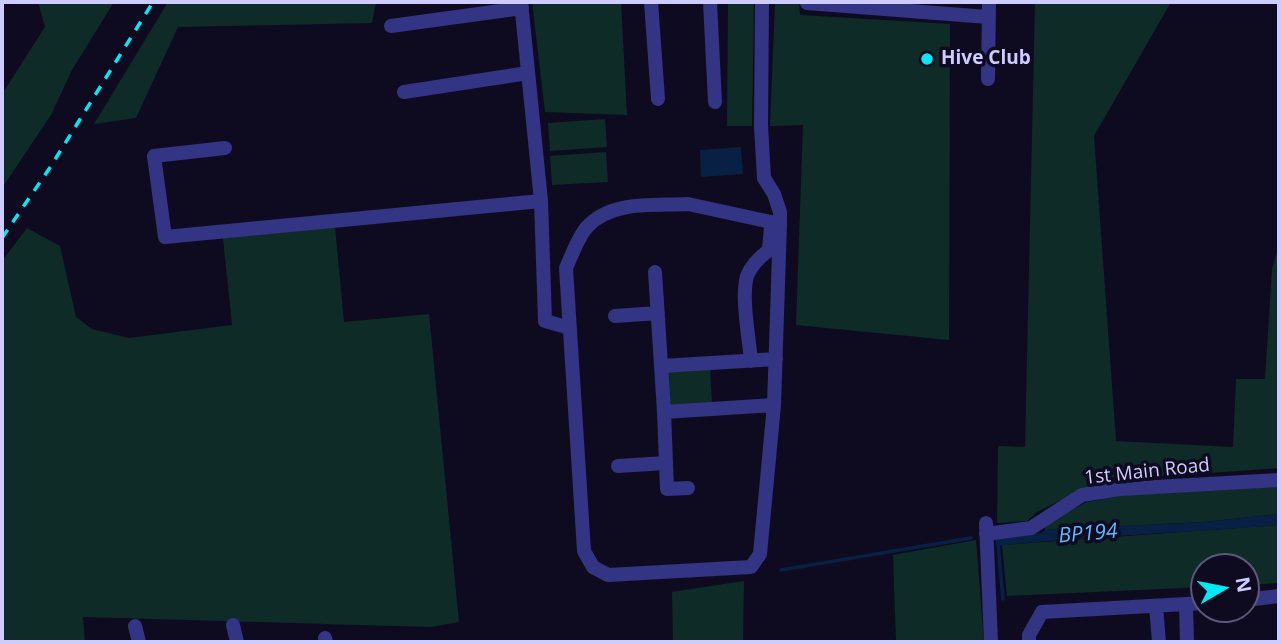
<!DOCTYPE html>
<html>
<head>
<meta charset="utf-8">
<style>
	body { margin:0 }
	#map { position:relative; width:1281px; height:644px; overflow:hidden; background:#0e0b20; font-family:"Open Sans",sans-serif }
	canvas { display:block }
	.frame { position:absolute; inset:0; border:4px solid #cecbff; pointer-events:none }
	.north { position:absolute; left:1190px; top:553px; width:70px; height:70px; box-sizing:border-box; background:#0e0b20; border:2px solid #5b5879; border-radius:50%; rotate:80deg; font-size:19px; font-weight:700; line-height:28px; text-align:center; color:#cecbff }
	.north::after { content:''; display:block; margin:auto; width:24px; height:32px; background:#00e9f6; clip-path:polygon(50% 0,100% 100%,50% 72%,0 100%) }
</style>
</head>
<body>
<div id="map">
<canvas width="1281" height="644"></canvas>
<div class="frame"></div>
<div class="north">N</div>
</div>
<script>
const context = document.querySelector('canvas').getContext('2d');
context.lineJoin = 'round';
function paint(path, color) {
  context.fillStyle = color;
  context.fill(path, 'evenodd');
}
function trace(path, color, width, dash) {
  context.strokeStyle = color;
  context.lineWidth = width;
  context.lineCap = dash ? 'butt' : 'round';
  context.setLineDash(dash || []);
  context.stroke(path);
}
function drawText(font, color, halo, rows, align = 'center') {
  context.font = font + ' "Open Sans",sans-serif';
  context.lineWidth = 7;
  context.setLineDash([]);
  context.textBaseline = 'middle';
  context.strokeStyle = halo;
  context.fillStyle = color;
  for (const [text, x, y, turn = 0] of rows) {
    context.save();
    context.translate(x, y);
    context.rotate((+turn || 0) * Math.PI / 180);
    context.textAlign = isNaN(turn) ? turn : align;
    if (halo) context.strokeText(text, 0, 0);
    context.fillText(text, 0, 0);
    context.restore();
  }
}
paint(new Path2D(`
	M38,2H114L72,70L51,115L2,188V94L45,27Z
	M168,2H376L372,23L178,27L136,118L94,124Z
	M532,2H621L627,115L545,112Z
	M728,2H754L752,126H727Z
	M775,2H799L800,15L950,24L949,340L796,325L803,125L770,126Z
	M1035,2H1171L1094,136L1116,441L1233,447L1236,379H1265L1272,269L1279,245V468L1100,481L1037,512L1027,521L997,523L998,446L1025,447Z
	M605,119L607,147L550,151L548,123Z
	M606,152L608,182L552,185L550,156Z
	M335,227L344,322L429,314L459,622L431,627L83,617L85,642H2V261L27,228L60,246L76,317L92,329L129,338L232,325L223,238Z
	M710,367L712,405L669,408L666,370Z
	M1279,486V514L1204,522L1045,530V524L1087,502L1126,495Z
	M1279,525V583L1246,585V567H1204V587L1007,596L1002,545Z
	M976,540L984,642H896L893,555Z
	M744,581L743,642H673L672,592Z`), '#0e2b28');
paint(new Path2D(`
	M741,147L743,174L701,177L700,150Z
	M1279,514V525C1185,533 1090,536 996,546L995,539L1042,533L1045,530L1204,522Z`), '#082043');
trace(new Path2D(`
	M998,544L1003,599
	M781,570L971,538`), '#082043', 3.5);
trace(new Path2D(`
	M521,2L541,201L545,321L570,328
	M651,2L658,99
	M710,2L715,102
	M762,2L761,126L764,178L774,194L780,212V224
	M807,3L988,17
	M391,26L522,8
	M988,79L989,2
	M404,92L528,73
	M225,148L154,156L165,237L541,201
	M688,204L780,224L774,405L760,554L751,567L608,575L593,567L584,551L566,268C572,255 578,237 587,227C611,200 654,206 688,204Z
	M655,272L664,412
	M615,316L658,313
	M751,361C749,337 741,298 747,276C751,265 760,257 769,250L771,226
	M662,366L776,359
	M618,466L666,463
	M688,488L667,489L664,412L774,405
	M986,523L991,642
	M986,534L1031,528L1082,495L1120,489L1279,480
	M1246,600L1279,596
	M1186,605L1187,642
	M1156,606L1159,642
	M233,625L237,642
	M135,626L139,642
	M325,638L326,642
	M1029,642V635L1042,612L1204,603`), '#333483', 14);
trace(new Path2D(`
	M2,238L51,166L153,2`), '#00e9f6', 3.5, [10, 9]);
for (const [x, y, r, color] of [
	[927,59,7,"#00e9f6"]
]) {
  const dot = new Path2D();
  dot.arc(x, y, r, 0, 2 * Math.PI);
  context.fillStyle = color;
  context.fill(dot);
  trace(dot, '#0e0b20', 2.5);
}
drawText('bold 19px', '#cecbff', '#0e0b20', [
	["Hive Club",941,59]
], 'left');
drawText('19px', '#cecbff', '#0e0b20', [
	["1st Main Road",1147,472,-6]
]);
drawText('italic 21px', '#59baff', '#0e0b20', [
	["BP194",1088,534,-5]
]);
</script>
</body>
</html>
